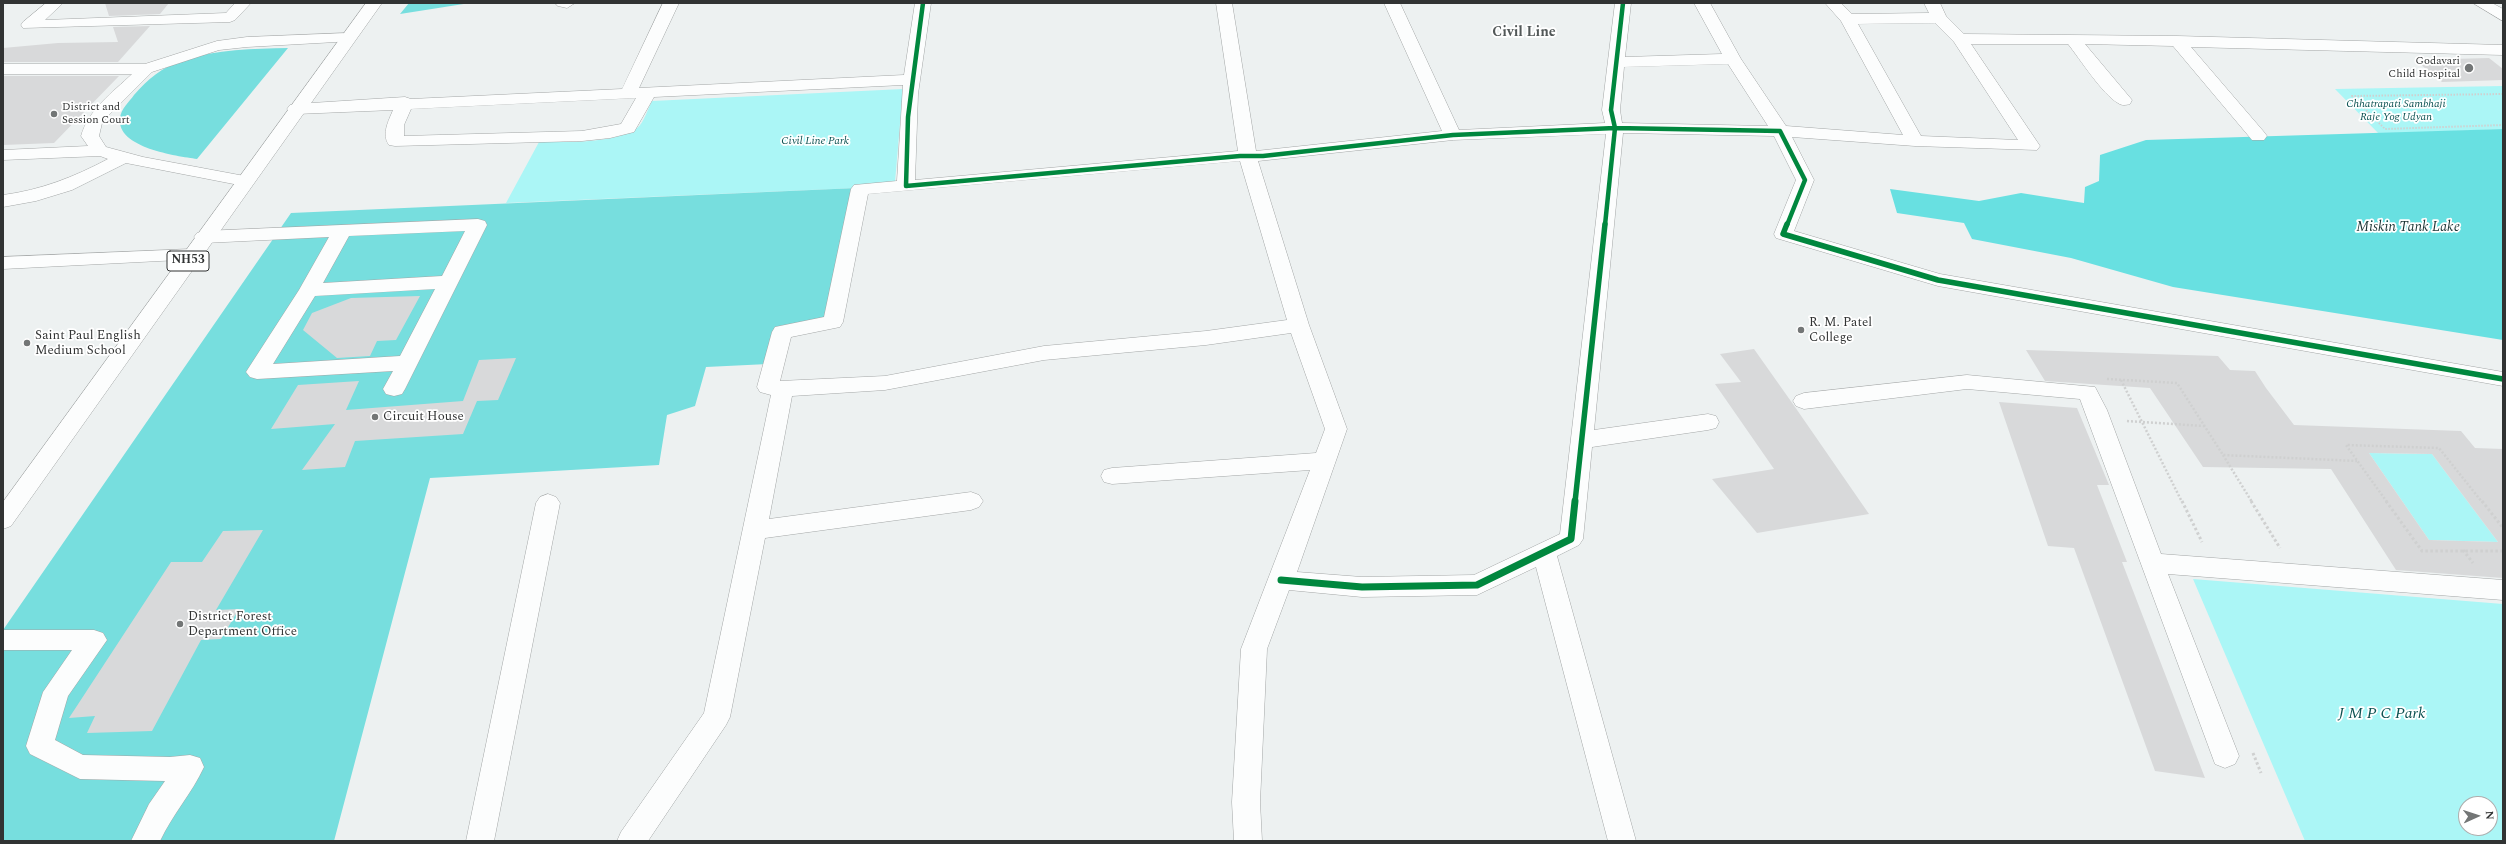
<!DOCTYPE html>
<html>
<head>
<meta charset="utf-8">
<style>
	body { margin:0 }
	#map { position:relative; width:2506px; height:844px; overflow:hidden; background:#edf1f1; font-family:Spectral,serif }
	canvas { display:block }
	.frame { position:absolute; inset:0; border:4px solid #313333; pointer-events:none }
	.north { position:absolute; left:2458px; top:796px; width:40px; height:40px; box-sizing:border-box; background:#fff; border:1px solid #adadad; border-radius:50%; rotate:87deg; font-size:11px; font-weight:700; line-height:16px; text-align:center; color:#313333 }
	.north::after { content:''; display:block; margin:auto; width:14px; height:18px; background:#737676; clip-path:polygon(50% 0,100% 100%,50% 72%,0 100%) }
</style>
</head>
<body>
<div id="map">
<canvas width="2506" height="844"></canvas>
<div class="frame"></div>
<div class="north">N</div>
</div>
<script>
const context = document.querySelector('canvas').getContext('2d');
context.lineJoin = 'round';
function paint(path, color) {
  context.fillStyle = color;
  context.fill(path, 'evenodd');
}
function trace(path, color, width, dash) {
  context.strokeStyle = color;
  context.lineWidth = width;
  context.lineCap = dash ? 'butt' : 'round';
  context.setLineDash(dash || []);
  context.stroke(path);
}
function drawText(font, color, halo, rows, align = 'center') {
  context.font = font + ' Spectral,serif';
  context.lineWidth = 3.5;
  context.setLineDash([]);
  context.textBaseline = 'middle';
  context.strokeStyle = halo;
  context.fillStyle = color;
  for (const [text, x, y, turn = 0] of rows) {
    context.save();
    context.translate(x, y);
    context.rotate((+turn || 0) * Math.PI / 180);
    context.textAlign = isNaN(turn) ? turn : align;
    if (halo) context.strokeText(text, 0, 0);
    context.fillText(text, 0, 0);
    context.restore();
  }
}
paint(new Path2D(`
	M2503,86V129L2379,134L2335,89Z
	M903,89L895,182L857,188L506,203L539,142C566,142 614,144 637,128C644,123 648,108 652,101Z
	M2369,453L2432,454L2498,542L2429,540Z
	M2193,579L2503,604V841H2305ZM2466,804H2490V828H2466Z`), '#abf6f6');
paint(new Path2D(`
	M409,3H470L400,14Z
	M288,48L197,159C177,156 116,148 120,118C121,109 129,102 134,95C148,79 162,67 183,60C217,49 253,49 288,48Z
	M857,188L831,320L778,332L768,364L706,367L695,406L667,415L659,465L430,478L334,841H3V630L291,213Z`), '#77dede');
paint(new Path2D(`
	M2503,129V340L2173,287L2071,258L1972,239L1964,223L1897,213L1890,189L1979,201L2021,193L2084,203L2085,187L2099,181L2100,155L2146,140Z`), '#68e0e1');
paint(new Path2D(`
	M105,3H169L160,14L109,16Z
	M150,26L118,62H3V48L58,43L118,42L113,27Z
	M2489,58L2503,69V80L2442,82L2415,60Z
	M3,76H119L54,143L3,145Z
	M420,296L396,340L377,341L370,356L337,358L303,330L312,313L351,298Z
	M1754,349L1795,407L1869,514L1757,533L1712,479L1774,469L1715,384L1741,382L1720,354Z
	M2026,350L2218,356L2230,370L2255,371L2266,388L2294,425L2461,431L2475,448L2503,449V578L2396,570L2331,469L2203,467L2150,388L2045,381ZM2369,453L2432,454L2498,542L2429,540Z
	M516,358L498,400L477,401L463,434L355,441L345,467L302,470L335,424L271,429L298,385L359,381L346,410L463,401L479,360Z
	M1999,402L2077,408L2109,485H2097L2127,562H2122L2205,778L2155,771L2074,548L2048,546Z
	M263,530L216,610L239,609L221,639L201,640L152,731L87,733L95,716L69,718L171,562H202L223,531Z`), '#d8d9da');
const minor = new Path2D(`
	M46,3H63L45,20L226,13L235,3H251L235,20L230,22L23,28L21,25L23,22Z
	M555,3H575L567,8L558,6Z
	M663,3H679L639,88L904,75L915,3H931L918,94L915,180L1238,151L1216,3H1232L1256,151L1442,131L1384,3H1400L1459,130L1605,123L1602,110L1615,3H1631L1625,57L1722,54L1694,3H1710L1741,59L1786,126L1903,135L1841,21L1825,3H1841L1852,14L1929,13L1924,3H1940L1946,16L1964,34L2177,36L2503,45V55L2191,47L2264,132L2267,136L2264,140H2252L2173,46L2085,44L2132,100L2130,104C2126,105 2122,106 2118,103C2103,95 2080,59 2068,44H1971L2040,146L2037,150L1915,146L1792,137L1814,180L1794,231L1940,274L2503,372V386L1938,286L1776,238L1774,234L1796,180L1774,136L1623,133L1594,430L1708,414L1716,416L1719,422L1716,428L1708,430L1592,447L1583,539L1579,545L1557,556L1636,841H1608L1536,567L1477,595L1362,597L1289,590L1267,649L1260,802L1262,841H1234L1232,802L1241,649L1310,470L1112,484L1104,482L1101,476L1104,470L1112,468L1316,453L1325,429L1291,333L1206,345L1044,360L885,390L792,396L769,519L971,492L979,495L983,501L979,507L971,510L765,538L730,717L726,725L648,841H617L621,832L704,713L771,395L760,392L757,387L772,332L775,327L824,317L851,189L854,185L897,181L903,85L654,97L634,132L610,138L582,141L395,146L389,145C381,134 389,120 393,110L296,114L290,113L287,109L290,105L296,104L405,97L411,99L622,89ZM1935,23L1954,42L2018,140L1921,136L1858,24ZM1728,64L1768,126L1622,123L1620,110L1624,67ZM636,98L621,124L582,131L404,136V125L411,109ZM1606,134L1560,534L1474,575L1362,577L1297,572L1347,429L1309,325L1258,161L1453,140ZM1240,161L1287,320L1206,331L1044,346L885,376L780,381L791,337L840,327L843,322L868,194Z
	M2473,3H2492L2503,9V21Z
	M348,33L356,38L354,41L247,47L219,50L152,72L108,116L102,123L99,136L106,147L143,157L250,177L253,181L250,185L244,186L126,163L72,190L36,201L3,207V195C41,190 74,177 108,159L100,156L3,160V150L88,146L81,136C89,109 112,93 132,74H3V64H145L217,41L247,37Z
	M478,219L485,221L487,225L405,389L402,394L394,396L386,394L383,389L393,371L257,379L250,377L246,372L299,290L329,237L204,243L197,241L194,237L197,233L204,231ZM465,231L442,276L323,283L349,236ZM435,289L400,356L273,364L315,296Z
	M192,249L199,251L202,255L199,259L3,269V257Z
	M1967,375L2095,387L2107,410L2161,554L2503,580V600L2168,574L2239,756L2235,764L2225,768L2215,764L2080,399L1967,389L1804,409L1796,406L1793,401L1796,396L1804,393Z
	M548,494L556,497L560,503L494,841H466L536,503L540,497Z
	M3,630H94L103,633L107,640L68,696L55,740L83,755L170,757L190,755L200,758L204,767C192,793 172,815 160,841H131L149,804L165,781L80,779L30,754L26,746L43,692L72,650H3Z`);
const highway = new Path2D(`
	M366,3H382L11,526L3,529V502Z`);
trace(minor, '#a3a6a6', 1);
trace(highway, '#a3a6a6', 1);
trace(new Path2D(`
	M2503,94L2352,96L2385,129L2503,125`), '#cfd0d0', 2, [1.5, 1.5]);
trace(new Path2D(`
	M2107,379L2177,383L2223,455L2357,461
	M2121,380L2182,502
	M2127,421L2204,426
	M2223,455L2252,502
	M2387,502L2346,445L2439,448L2482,502`), '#cfd0d0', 2.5, [2, 2]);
trace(new Path2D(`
	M2182,501L2202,542
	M2251,501L2280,548
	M2386,501L2422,551H2503
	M2482,501L2503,528
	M2463,550L2473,563
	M2253,753L2261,773`), '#cfd0d0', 3, [2.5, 2.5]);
paint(minor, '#fcfdfd');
paint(highway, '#fcfdfd');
trace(new Path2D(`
	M923,3L908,117L906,186L1240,156H1263L1453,135L1615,128L1605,225
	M1623,3L1611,110L1615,128L1780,131L1805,180L1787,225`), '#00873e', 4.5);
trace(new Path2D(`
	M1787,224L1783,234L1938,280L2503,379
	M1575,502L1605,224`), '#00873e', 5.5);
trace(new Path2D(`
	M1281,580L1362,587L1477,585L1571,539L1575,501`), '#00873e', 7);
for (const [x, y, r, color] of [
	[2469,68,5,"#737676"],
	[54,114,4,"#737676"],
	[1801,330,4,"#737676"],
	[27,343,4,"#737676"],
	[375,417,4,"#737676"],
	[180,624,4,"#737676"]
]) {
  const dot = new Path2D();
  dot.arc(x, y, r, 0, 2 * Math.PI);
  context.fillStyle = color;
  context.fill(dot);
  trace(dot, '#fff', 1.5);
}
drawText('11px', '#313333', '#fff', [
	["Godavari",2460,62],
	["Child Hospital",2460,75],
	["District and",62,108,"left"],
	["Session Court",62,121,"left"]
], 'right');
drawText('italic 11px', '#0c5252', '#fff', [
	["Chhatrapati Sambhaji",2396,105],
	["Raje Yog Udyan",2396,118],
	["Civil Line Park",815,142]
]);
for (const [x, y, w] of [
	[188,261,42]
]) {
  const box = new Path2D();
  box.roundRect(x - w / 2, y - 10, w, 20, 3);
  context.fillStyle = '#fff';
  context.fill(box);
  trace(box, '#313333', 1);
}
drawText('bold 12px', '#313333', null, [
	["NH53",188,261]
]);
drawText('13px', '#313333', '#fff', [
	["R. M. Patel",1809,323],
	["College",1809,338],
	["Saint Paul English",35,336],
	["Medium School",35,351],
	["Circuit House",383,417],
	["District Forest",188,617],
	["Department Office",188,632]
], 'left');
drawText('bold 14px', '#525858', '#fff', [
	["Civil Line",1524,33]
]);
drawText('italic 14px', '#1a3434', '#fff', [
	["Miskin Tank Lake",2408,228]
]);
drawText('italic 16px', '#0c5252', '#fff', [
	["J M P C Park",2382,715]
]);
</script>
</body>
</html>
